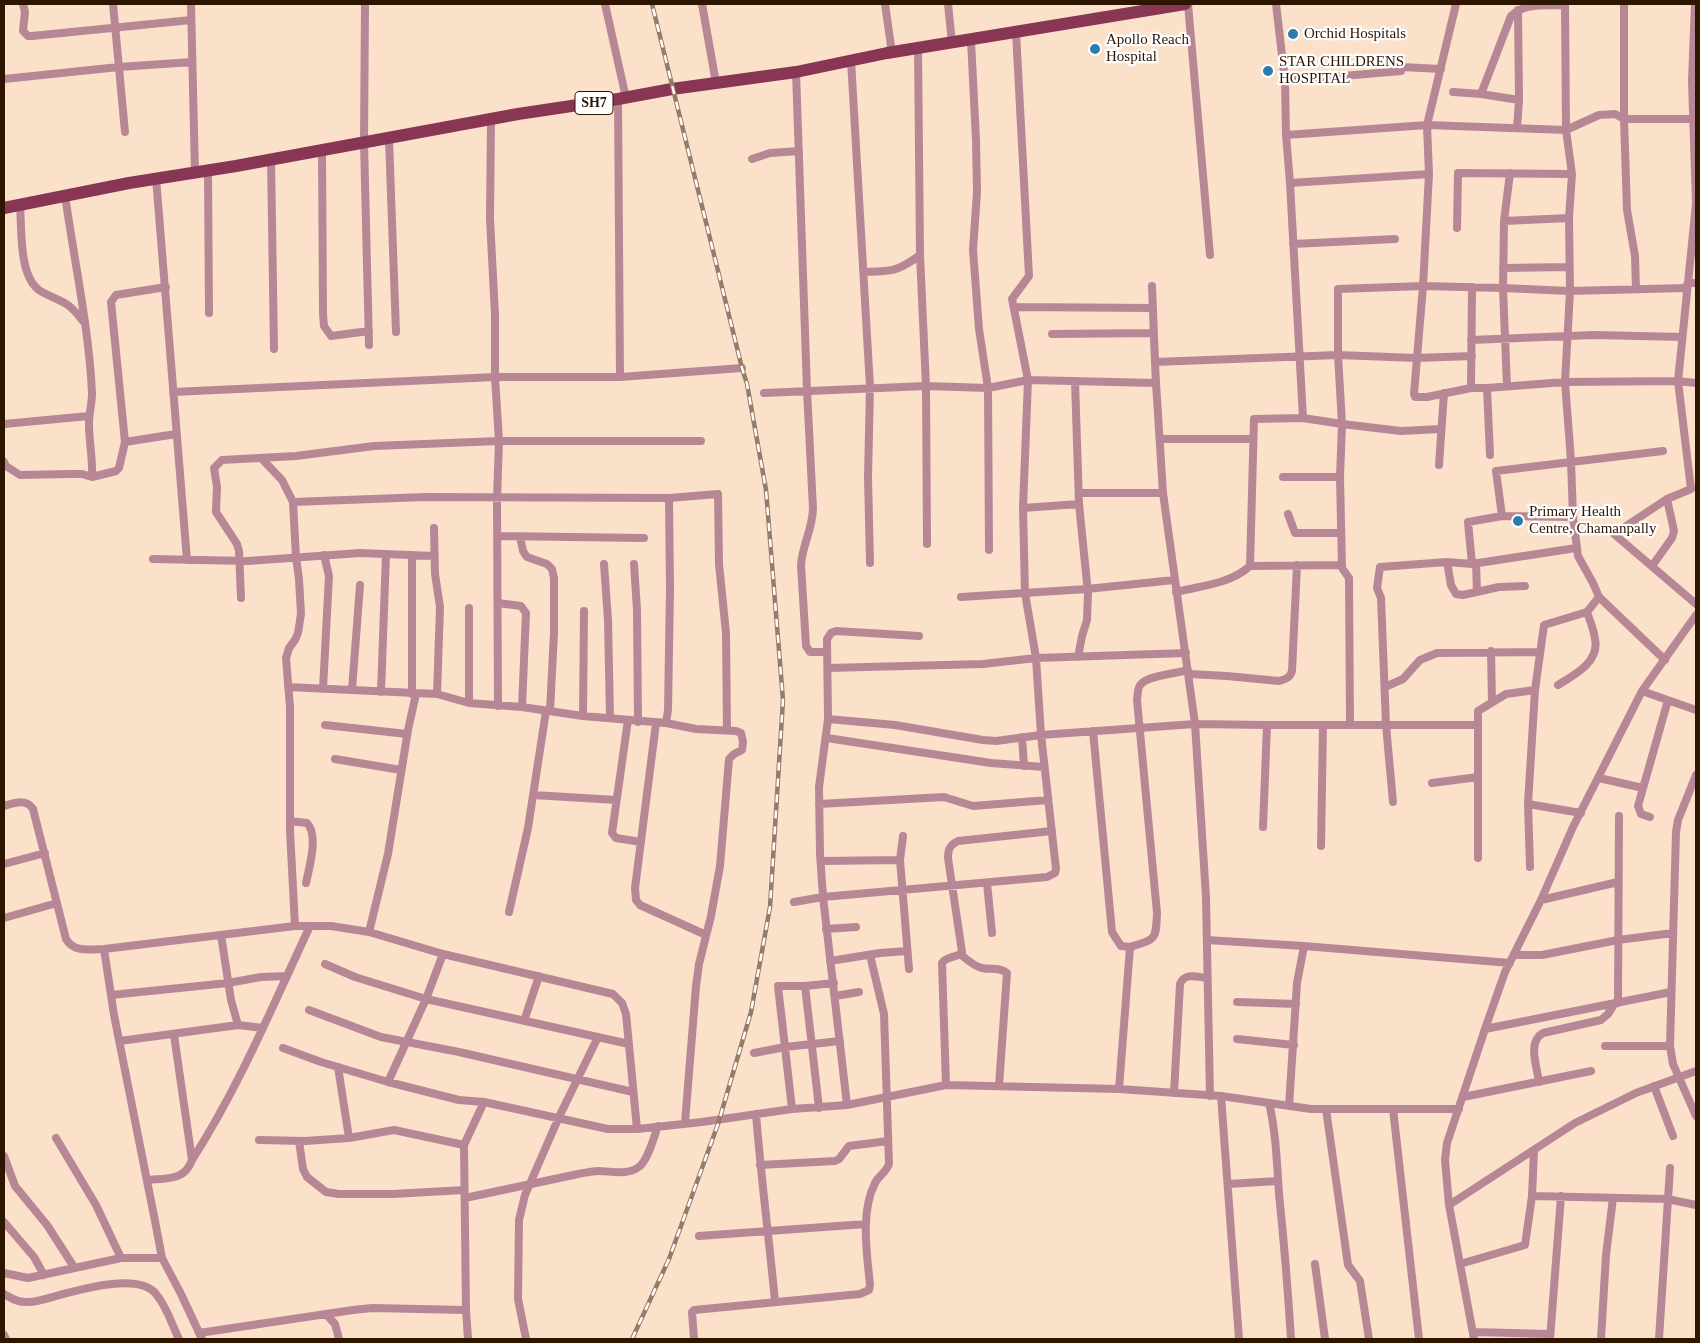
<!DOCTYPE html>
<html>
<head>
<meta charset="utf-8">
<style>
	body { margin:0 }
	#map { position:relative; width:1700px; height:1343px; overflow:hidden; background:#fbe0ca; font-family:Georgia,serif }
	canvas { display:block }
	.frame { position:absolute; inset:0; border:5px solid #2d1500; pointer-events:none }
</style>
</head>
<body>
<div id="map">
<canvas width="1700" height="1343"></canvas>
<div class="frame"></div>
</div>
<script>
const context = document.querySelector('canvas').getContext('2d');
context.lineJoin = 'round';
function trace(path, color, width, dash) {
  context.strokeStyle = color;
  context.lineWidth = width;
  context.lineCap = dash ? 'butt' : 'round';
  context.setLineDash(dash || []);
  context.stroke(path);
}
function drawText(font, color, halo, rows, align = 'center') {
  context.font = font + ' Georgia,serif';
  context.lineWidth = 4.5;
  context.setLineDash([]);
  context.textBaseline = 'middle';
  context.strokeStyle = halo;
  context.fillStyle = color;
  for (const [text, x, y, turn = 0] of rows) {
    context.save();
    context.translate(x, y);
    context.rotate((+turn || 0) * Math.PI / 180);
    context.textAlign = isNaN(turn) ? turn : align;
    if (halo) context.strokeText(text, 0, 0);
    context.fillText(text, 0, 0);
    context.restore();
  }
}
trace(new Path2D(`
	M23,4L25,12L23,31L28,36H32L191,20
	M113,4L125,132
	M191,4L195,173
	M365,4L364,143L369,345
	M605,4L626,98
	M702,4L716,83
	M885,4L892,53
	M948,4L952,43
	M1188,4L1210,255
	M1276,4L1285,81L1286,135L1290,183L1303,418
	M1456,4L1427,125L1429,174L1423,286L1414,394L1415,397H1427L1471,388H1487L1565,382L1570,291L1503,288L1423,286L1338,289V355L1416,358L1472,356
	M1565,4L1566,130L1572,174
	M1624,4V119L1627,210L1635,256L1636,289
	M1695,4L1692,81L1696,204L1678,381L1691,489L1667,499L1614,534L1696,604
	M971,40L976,140L977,192L973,250L979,329L988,388L989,550
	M918,48L920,255L926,386L927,544
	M851,60L870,387L868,477L870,563
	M1401,67L1441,69
	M796,72L807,390L813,509C812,531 802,546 801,565L806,646L810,652H826
	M4,79L119,67L192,62
	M1285,81L1401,71
	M1453,92L1481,94L1511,16C1525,2 1546,6 1565,5
	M1481,94L1519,100
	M618,99L620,377
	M491,119L490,219L495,315V377L499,441L497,498L498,706
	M1517,128L1519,100L1518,10
	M1286,135L1427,125L1566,130L1599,115L1615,114L1624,119H1696
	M389,139L396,332
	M322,151L323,314L324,326L331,336L369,331
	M271,159L274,349
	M752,159L770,153L799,151
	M208,171L209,313
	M156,178L187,560
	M1290,183L1429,174
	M65,195C74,260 89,328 92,393C92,404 89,413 89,424C89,442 93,459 92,477L116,471L119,468L125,442L111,302L116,295L166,287
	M20,205C22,229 18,279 42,292C63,303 67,300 83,321
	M1504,221L1569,218
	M1457,228L1458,173L1572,174L1569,218L1570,291L1685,288L1688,283H1696
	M1293,244L1395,239
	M1503,268L1569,267
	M864,272C892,271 897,272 920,255
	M1152,286L1155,362
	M1014,307L1152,308
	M1052,334L1153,333
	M1471,340L1594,335L1682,337
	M1075,381L1079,504L1088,593L1087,620L1082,636L1078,657
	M1156,383L1163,493L1195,724L1206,897L1210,1096
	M1507,386L1503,288L1504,221L1510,173
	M1471,388L1472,287
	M1487,388L1490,455
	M173,392L495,377H620L742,368
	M764,393L926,386L988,388L1028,380L1156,383L1155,362L1338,355L1342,424L1340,477L1342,568L1349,578L1350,725
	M4,424L89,416
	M1160,439H1253
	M125,442L176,434
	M262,459L282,480L293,502L296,557L299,579L301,614L298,633L295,640L289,648L286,658L290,707V831L295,926
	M4,462L6,466L20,475L69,474H82L92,477
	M1439,465L1444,393
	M1283,477H1340
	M1079,493H1163
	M293,502L425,497L669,498L718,494L719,564L726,633L727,730
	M1023,508L1079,504
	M1288,514L1295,533H1341
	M1502,516L1496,471L1663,451
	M434,528L435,574L440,607L437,694
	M498,536L644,538
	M520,537L523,551L527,557L547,564L552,569L554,578V633L550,711
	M153,559L248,561L360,553L434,556
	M1447,562L1451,585L1456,594L1463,595L1499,587L1525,586
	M1476,563L1477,592
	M604,564L608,620L610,718
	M634,564L637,610L638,722
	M1472,564L1468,522L1502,516L1573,517
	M1342,565L1250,566L1254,419L1303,418L1342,424L1401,431L1441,429
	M1652,566L1672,538L1674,531L1667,499
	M1176,592C1201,586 1230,584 1250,566
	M961,597L1087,589L1174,580
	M241,598L239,551L237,544L216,512L217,487L214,468L222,460L296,456L374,446L499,441H701
	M498,603L521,606L526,613L522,707
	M469,608V703
	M1491,651L1492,702
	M1665,660L1599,597L1593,583L1578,556L1573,517L1571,461L1565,382L1678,381L1696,383
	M828,668L983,664L1036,658L1186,653
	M1189,674L1227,676L1279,681C1286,679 1290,678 1292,671L1297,565
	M1558,685C1574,675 1600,662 1595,639C1594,630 1590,621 1587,612
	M288,687L437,694L469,703L522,707L583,716L666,723L696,729L736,731L741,733L743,742L742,750L734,754L729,759L720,866L711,916L699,964L696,986L685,1123
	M1385,687L1403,679L1420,660L1437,653L1540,652
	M323,689L329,576L324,555
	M352,690L360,585
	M1642,691L1696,710
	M381,692L386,555
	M412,694V556
	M583,716L584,611
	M828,719L895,725L983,740L996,741L1041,735L1195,724L1267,725H1478
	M628,720L612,833L616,838L641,842
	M656,723L635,888L636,900L640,905L706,935
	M666,723L668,710L670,589L669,498
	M325,725L407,734
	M1093,731L1112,932L1121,946L1130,947
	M1022,737L1024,766
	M827,738L991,763L1044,767
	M335,759L401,770
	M1696,775L1678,820L1676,832L1670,1046L1673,1064L1696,1116
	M1599,778L1643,788
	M1432,783L1478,777
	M533,795L616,800
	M1393,802L1386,725L1381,598L1377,588L1380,567L1447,562L1472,564L1576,548
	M819,804L944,797L973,806L1048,800
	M1528,804L1581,813
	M4,806C14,803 26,798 33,809L66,939C74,953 90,949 104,949L295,926H331L369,932L443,954L613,994L622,1003L626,1014L637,1129
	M1650,817L1641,814L1638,806L1668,700
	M290,821L307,823C319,835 309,868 306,883
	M1263,827L1267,725
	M903,836L900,860L909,969
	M1321,846L1323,725
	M1478,858V711L1506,694L1535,690
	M821,861L900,860
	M4,864L45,853
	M1530,867L1528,804L1535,690L1544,625L1587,612L1599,597
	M987,883L992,933
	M1541,900L1618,882
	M794,902L823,897L1047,877L1055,873L1056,869L1041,735L1036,658L1025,593L1023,508L1028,380L1012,299L1029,276L1016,32
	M509,912L528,828L546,711
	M4,918L57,903
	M826,929L856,927
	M369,932L388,854L408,730L416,694
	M221,935L231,1000L238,1025
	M1207,940L1304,946L1510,963
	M104,949L114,1015L155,1221L162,1258L181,1294L202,1339
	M960,954C966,959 975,967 982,968C990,970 1000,967 1007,973L999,1086
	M1514,955H1542L1618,940L1673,933
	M830,961L880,953L907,951
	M325,964L355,977L426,999L629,1044
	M805,986L819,1108
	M111,995L228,983L261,977L287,976
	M835,996L859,992
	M1237,1002L1296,1004
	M1618,1003L1619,816
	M309,1010L381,1037L459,1052L633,1092
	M524,1021L539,976
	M1485,1029L1671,992
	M1237,1039L1294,1045
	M120,1041L238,1025L263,1028
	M1605,1046H1670
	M283,1048L321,1062L388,1082L459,1100L484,1102L608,1129H637L702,1122L792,1109L847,1105L946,1085L1119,1089L1221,1096L1311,1109H1459
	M754,1053L785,1047L840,1041
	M338,1067L349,1138
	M388,1082L426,999L443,954
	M1539,1082C1537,1066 1527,1042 1543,1033L1601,1020L1608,1014L1615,1003
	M946,1085L942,963C947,956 957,958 962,952L948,858C948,849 950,845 958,841L1052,831
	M1654,1086L1673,1136
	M1119,1089L1130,947C1156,939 1156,940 1157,913L1137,700C1138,695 1137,688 1141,684C1147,676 1178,673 1188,670
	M1174,1093L1180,984C1185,972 1197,977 1207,978
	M1221,1096L1239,1339
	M1463,1097L1591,1071
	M1269,1103C1276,1132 1277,1164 1279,1194C1284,1242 1288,1291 1291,1339
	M847,1105L823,897L820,854L819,787L828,719L827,639L831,633L836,631L919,636
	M1289,1106L1297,983L1304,946
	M792,1109L778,986H805L834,983
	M1326,1109L1348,1265L1360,1281L1369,1339
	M1393,1109L1419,1339
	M756,1114C761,1177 769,1239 775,1301
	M56,1138L96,1205L121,1258
	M259,1140L305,1141L349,1138L394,1130L464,1145
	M299,1141L303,1169L307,1177L326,1192L339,1194H393L464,1190
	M1534,1151L1532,1196L1667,1199L1696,1205
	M4,1156L15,1186L47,1225L74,1267
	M192,1160C239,1087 273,1005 310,926
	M760,1165L835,1161L839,1159L849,1146L888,1141
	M147,1180C166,1178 185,1181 192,1160L174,1035
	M1228,1184L1278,1181
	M465,1198L578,1174C585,1173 592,1171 598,1171C612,1171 628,1176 640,1166C648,1159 654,1137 658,1126
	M1449,1205L1445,1160L1447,1143L1485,1029L1505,972L1541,900L1573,827L1642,691L1696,615
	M4,1222L34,1257L44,1275
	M699,1236L866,1224
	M1315,1264L1325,1339
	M1460,1264L1525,1245L1532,1196
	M4,1273L28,1278L121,1258H162
	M4,1294C11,1298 17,1302 25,1302C35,1303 46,1299 56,1296C79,1290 138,1272 156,1294C167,1307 172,1325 179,1339
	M326,1314L335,1324L339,1339
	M1473,1332L1550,1334
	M199,1333L353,1310L372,1308L466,1310
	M4,1335L6,1339
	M468,1339L466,1310L464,1145L484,1102
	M526,1339L518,1299L519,1220L525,1195L559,1117L598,1037
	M694,1339L692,1312L694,1310L860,1294L869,1290L870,1285C867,1253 860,1213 875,1183C879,1175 886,1173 889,1164L884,1014L870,955
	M1474,1339L1449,1205L1575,1123L1636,1093L1696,1071
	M1550,1339L1561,1196
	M1601,1339L1606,1255L1613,1198
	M1659,1339L1670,1168`), '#b88795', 8);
trace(new Path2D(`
	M4,208L129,183L236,166L518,114L618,99L672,89L796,72L887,53L1185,4`), '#893554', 12);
const rail = new Path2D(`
	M632,1339L669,1259L718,1124L751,1012L770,907L783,700L766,490L747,384L742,368L652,4`);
trace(rail, '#967c67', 4.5);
trace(rail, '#fff', 2.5, [8]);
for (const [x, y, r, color] of [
	[1293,34,6,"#2c7dae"],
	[1095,49,6,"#2c7dae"],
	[1268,71,6,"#2c7dae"],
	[1518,521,6,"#2c7dae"]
]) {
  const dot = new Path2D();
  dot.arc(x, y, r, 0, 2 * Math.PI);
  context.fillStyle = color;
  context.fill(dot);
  trace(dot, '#fff', 2);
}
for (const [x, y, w] of [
	[594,103,38]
]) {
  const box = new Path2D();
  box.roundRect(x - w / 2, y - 11.5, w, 23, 4);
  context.fillStyle = '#fff';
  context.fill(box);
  trace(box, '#2d1500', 1);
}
drawText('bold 14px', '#2d1500', null, [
	["SH7",594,103]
]);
drawText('15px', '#2d1500', '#fff', [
	["Orchid Hospitals",1304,34],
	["Apollo Reach",1106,40],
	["Hospital",1106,57],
	["STAR CHILDRENS",1279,62],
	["HOSPITAL",1279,79],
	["Primary Health",1529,512],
	["Centre, Chamanpally",1529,529]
], 'left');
</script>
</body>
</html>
